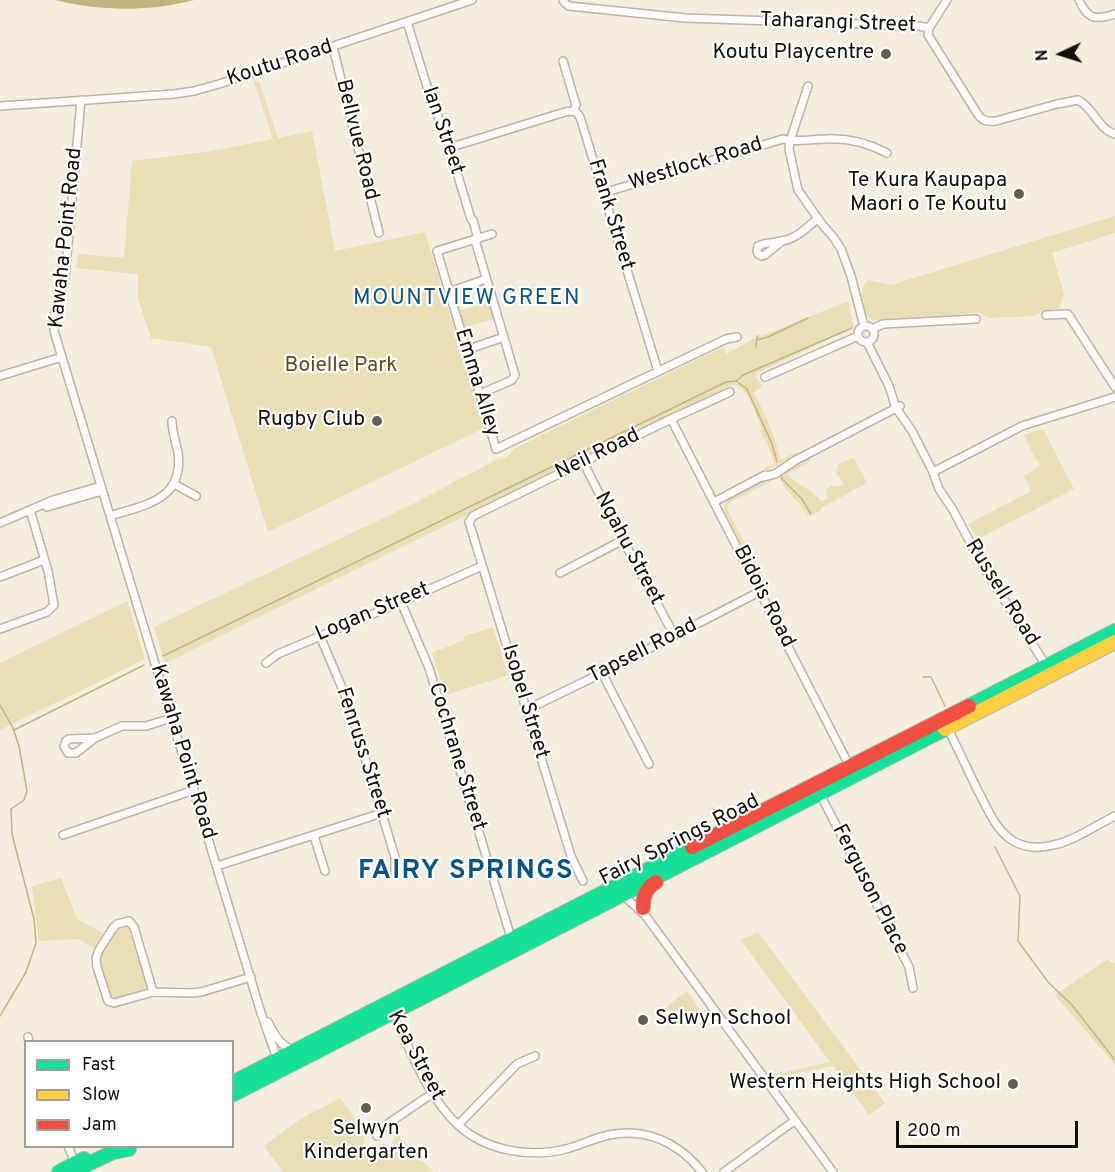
<!DOCTYPE html>
<html>
<head>
<meta charset="utf-8">
<style>
	body { margin:0 }
	#map { position:relative; width:1115px; height:1172px; overflow:hidden; background:#f3eedd; font-family:Overpass,sans-serif }
	canvas { display:block }
	.legend { position:absolute; left:24px; top:1040px; width:210px; height:108px; box-sizing:border-box; background:#fff; border:2px solid #a09f9b; margin:0; padding:8px 10px; list-style:none; font-size:18px; color:#120f05 }
	.legend li { display:flex; align-items:center; gap:12px; height:30px }
	.legend b { width:30px; border:2px solid #a09f9b }
	.north { position:absolute; left:1031px; top:24px; width:60px; height:60px; -webkit-text-stroke:4px #fff; paint-order:stroke; rotate:266deg; font-size:16px; font-weight:700; line-height:24px; text-align:center; color:#120f05 }
	.north::after { content:''; display:block; margin:auto; width:21px; height:27px; background:#120f05; clip-path:polygon(50% 0,100% 100%,50% 72%,0 100%) }
	.scale { position:absolute; left:896px; top:1121px; width:182px; height:27px; box-sizing:border-box; border:3px solid #120f05; border-top:0; padding-left:8px; font-size:18px; line-height:21px; white-space:nowrap; color:#120f05; -webkit-text-stroke:4px #fff; paint-order:stroke }
</style>
</head>
<body>
<div id="map">
<canvas width="1115" height="1172"></canvas>
<ul class="legend">
<li><b style="height:8px;background:#16e098"></b>Fast</li>
<li><b style="height:8px;background:#ffcf43"></b>Slow</li>
<li><b style="height:8px;background:#f24e42"></b>Jam</li>
</ul>
<div class="north">N</div>
<div class="scale">200 m</div>
</div>
<script>
const context = document.querySelector('canvas').getContext('2d');
context.lineJoin = 'round';
function paint(path, color) {
  context.fillStyle = color;
  context.fill(path, 'evenodd');
}
function trace(path, color, width, dash) {
  context.strokeStyle = color;
  context.lineWidth = width;
  context.lineCap = dash ? 'butt' : 'round';
  context.setLineDash(dash || []);
  context.stroke(path);
}
function drawText(font, color, halo, rows, align = 'center') {
  context.font = font + ' Overpass,sans-serif';
  context.lineWidth = 4.5;
  context.setLineDash([]);
  context.textBaseline = 'middle';
  context.strokeStyle = halo;
  context.fillStyle = color;
  for (const [text, x, y, turn = 0] of rows) {
    context.save();
    context.translate(x, y);
    context.rotate((+turn || 0) * Math.PI / 180);
    context.textAlign = isNaN(turn) ? turn : align;
    if (halo) context.strokeText(text, 0, 0);
    context.fillText(text, 0, 0);
    context.restore();
  }
}
paint(new Path2D(`
	M259,81L278,138L312,131L335,251L425,232L484,428L268,532L211,347L151,338L138,298V274L76,268L78,254L124,258L132,161L207,152L273,139L254,82Z
	M1115,216V233L1052,253L1064,294L1059,308L1043,311L1034,316L989,318L980,313L873,320C858,314 858,290 868,280L891,285Z
	M848,301L854,327L757,373L756,377L762,387L754,392C764,414 776,436 780,460L797,452L798,455L784,461L766,471L764,468L774,463L770,450L760,431L762,429C755,414 749,389 734,384L165,663L154,627L413,504L498,459L506,458L515,448L723,347L727,354L760,335L762,336Z
	M489,302L494,319L463,328L458,311Z
	M1043,429L1074,489L978,539L968,524L1031,491L1024,476L1040,466L1023,435Z
	M809,458L811,461L787,474C797,485 812,490 822,501L828,498L826,490L832,485C837,487 839,487 843,484L836,472L838,464L854,458L867,483L821,508L820,511L809,516C805,511 801,505 797,501C788,491 786,491 779,477L730,502L727,509L767,585L763,586L724,510V505L727,500L765,480L782,474V472Z
	M127,601L145,659L0,730V663Z
	M493,627L508,675L446,695L432,653L464,640L463,637Z
	M61,878L77,919L103,933L94,948L78,939L39,941L32,886Z
	M125,925L132,930L148,985L143,990L117,998L112,997L109,994L101,966L102,955L116,929L120,926Z
	M758,932L885,1103L869,1115L833,1066L774,1078L773,1075L830,1062L741,940Z
	M1108,959L1110,962L1115,963V1065L1055,995Z
	M687,991L702,1013L682,1027L667,1006Z
	M340,1098L365,1132L363,1148L390,1155L395,1131L416,1156L434,1172H283L264,1146L299,1120Z`), '#eadeb7');
paint(new Path2D(`
	M55,0H194C150,12 100,11 55,0Z`), '#c3b37f');
trace(new Path2D(`
	M757,340L768,337L808,318
	M756,347L757,336
	M736,381L743,375L852,328
	M781,475L782,479L802,499L811,514
	M163,656L726,382L736,381L747,389L772,444L777,462
	M923,677H931L945,706
	M0,705L13,728L19,746L27,791L24,800L11,809L12,834L34,919L36,943L26,972L0,1016
	M14,730L144,665
	M995,847L1020,896L1018,941L1048,982L1072,1005L1115,1060`), '#c3b37f', 1.5);
const street = new Path2D(`
	M563,0L565,3L569,6L685,18L919,26L929,28
	M1079,0C1088,20 1095,20 1115,14
	M407,22L430,96L448,143L451,145V153L471,219L473,220L478,239
	M929,28L928,35L977,113C982,121 987,122 996,121L1057,104L1078,100C1093,107 1098,129 1115,134
	M929,28L947,0
	M333,47L379,233
	M563,61L576,105L574,111L578,114L580,117L658,371
	M808,86L790,141L789,149L798,190L821,223L834,238L841,249L851,276L864,326
	M81,100L65,277L55,311L54,331L261,1013L278,1061
	M0,106L174,94L194,91L219,84L472,0
	M451,145L455,146L565,112L574,111
	M603,193L783,139C796,143 812,139 826,139C847,138 868,143 887,153
	M492,234L437,251L496,449L726,339L737,337
	M475,240L515,375L512,380L480,394
	M782,241L765,255L762,256L758,254L757,251L758,246C766,242 773,243 782,241C797,238 807,228 818,218
	M449,292L486,279
	M1046,315L1068,314L1115,387
	M858 334a8 8 0 1 1 16 0a8 8 0 1 1-16 0Z
	M872,329L883,324L976,319
	M867,342L889,386L896,408L912,431L933,472L939,489L953,510L981,563L1047,667
	M466,350L504,337
	M0,376L62,357
	M765,377L858,336
	M671,419L851,769
	M583,462L623,540L674,635
	M933,472L1022,426L1115,397
	M763,477L775,474L796,460L900,406
	M174,484L196,496
	M714,502L765,475
	M47,507L102,491
	M110,516C145,505 184,500 178,453C176,442 172,432 172,421
	M0,523L53,500L101,486
	M560,573L623,540
	M0,577L44,560
	M401,602L429,668L512,941
	M0,629L47,612L54,605L48,571L30,510
	M320,636L348,702L395,857V873
	M266,663L278,654L401,602L482,566
	M602,673L649,764
	M526,710L602,673L759,592
	M947,727C957,747 967,768 977,789C986,805 994,827 1009,838C1021,848 1039,849 1053,845C1074,841 1096,825 1115,816
	M95,738L69,739L66,741L64,746L68,753H76L95,738L122,726H146L172,718
	M820,794L909,967L913,988
	M63,835L194,790
	M314,836L325,871
	M217,866L382,813
	M583,881L571,856L469,522L473,516L671,419L730,392
	M623,895L645,915L833,1172
	M153,992L134,927L129,921L117,924L113,928L99,950L96,958L97,967L108,1001L114,1003L153,992L191,993L201,992L251,977
	M391,1011C411,1049 425,1094 458,1125C486,1151 530,1158 566,1149C581,1145 594,1138 609,1135C646,1127 679,1143 702,1172
	M268,1022C275,1036 280,1045 294,1051
	M28,1037L29,1042
	M458,1125L517,1064L535,1056
	M377,1136L386,1125L433,1093
	M68,1146L75,1163
	M724,1172L794,1121`);
const fast = new Path2D(`
	M969,706L1115,631
	M232,1083L692,847
	M232,1095L945,729
	M75,1163L78,1167H82L113,1152L129,1149
	M59,1172L84,1159`);
const slow = new Path2D(`
	M945,729L1115,642`);
const jam = new Path2D(`
	M692,847L969,706
	M643,908C643,896 646,888 656,882`);
trace(street, '#b8b4a7', 10);
trace(fast, '#b8b4a7', 16);
trace(slow, '#b8b4a7', 16);
trace(jam, '#b8b4a7', 16);
trace(street, '#fdfcfa', 7);
trace(fast, '#16e098', 14);
trace(slow, '#ffcf43', 14);
trace(jam, '#f24e42', 14);
for (const [x, y, r, color] of [
	[886,54,6,"#615d51"],
	[1019,194,6,"#615d51"],
	[377,421,6,"#615d51"],
	[643,1020,6,"#615d51"],
	[1013,1084,6,"#615d51"],
	[366,1108,6,"#615d51"]
]) {
  const dot = new Path2D();
  dot.arc(x, y, r, 0, 2 * Math.PI);
  context.fillStyle = color;
  context.fill(dot);
  trace(dot, '#fff', 2);
}
drawText('21px', '#120f05', '#fff', [
	["Taharangi Street",838,24,2],
	["Koutu Road",280,64,-18],
	["Ian Street",442,131,71],
	["Bellvue Road",356,140,76],
	["Westlock Road",696,165,-17],
	["Frank Street",610,215,73],
	["Kawaha Point Road",67,238,-84],
	["Emma Alley",476,383,73],
	["Neil Road",598,455,-26],
	["Ngahu Street",628,549,62],
	["Russell Road",1001,593,58],
	["Bidois Road",763,597,63],
	["Logan Street",373,613,-23],
	["Tapsell Road",643,652,-27],
	["Isobel Street",524,702,73],
	["Kawaha Point Road",182,752,73],
	["Fenruss Street",362,753,72],
	["Cochrane Street",456,757,73],
	["Fairy Springs Road",680,841,-27],
	["Ferguson Place",869,890,63],
	["Kea Street",415,1056,62]
]);
drawText('21px', '#120f05', '#fff', [
	["Koutu Playcentre",874,54],
	["Te Kura Kaupapa",1007,182],
	["Maori o Te Koutu",1007,206],
	["Rugby Club",365,421],
	["Selwyn School",655,1020,"left"],
	["Western Heights High School",1001,1084],
	["Selwyn",366,1130,"center"],
	["Kindergarten",366,1154,"center"]
], 'right');
drawText('21px', '#5b4d18', '#fff', [
	["Boielle Park",341,367]
]);
context.letterSpacing = '1.5px';
drawText('22px', '#095482', '#fff', [
	["MOUNTVIEW GREEN",467,300]
]);
context.letterSpacing = '0px';
context.letterSpacing = '1.5px';
drawText('bold 27px', '#095482', '#fff', [
	["FAIRY SPRINGS",466,873]
]);
context.letterSpacing = '0px';
</script>
</body>
</html>
